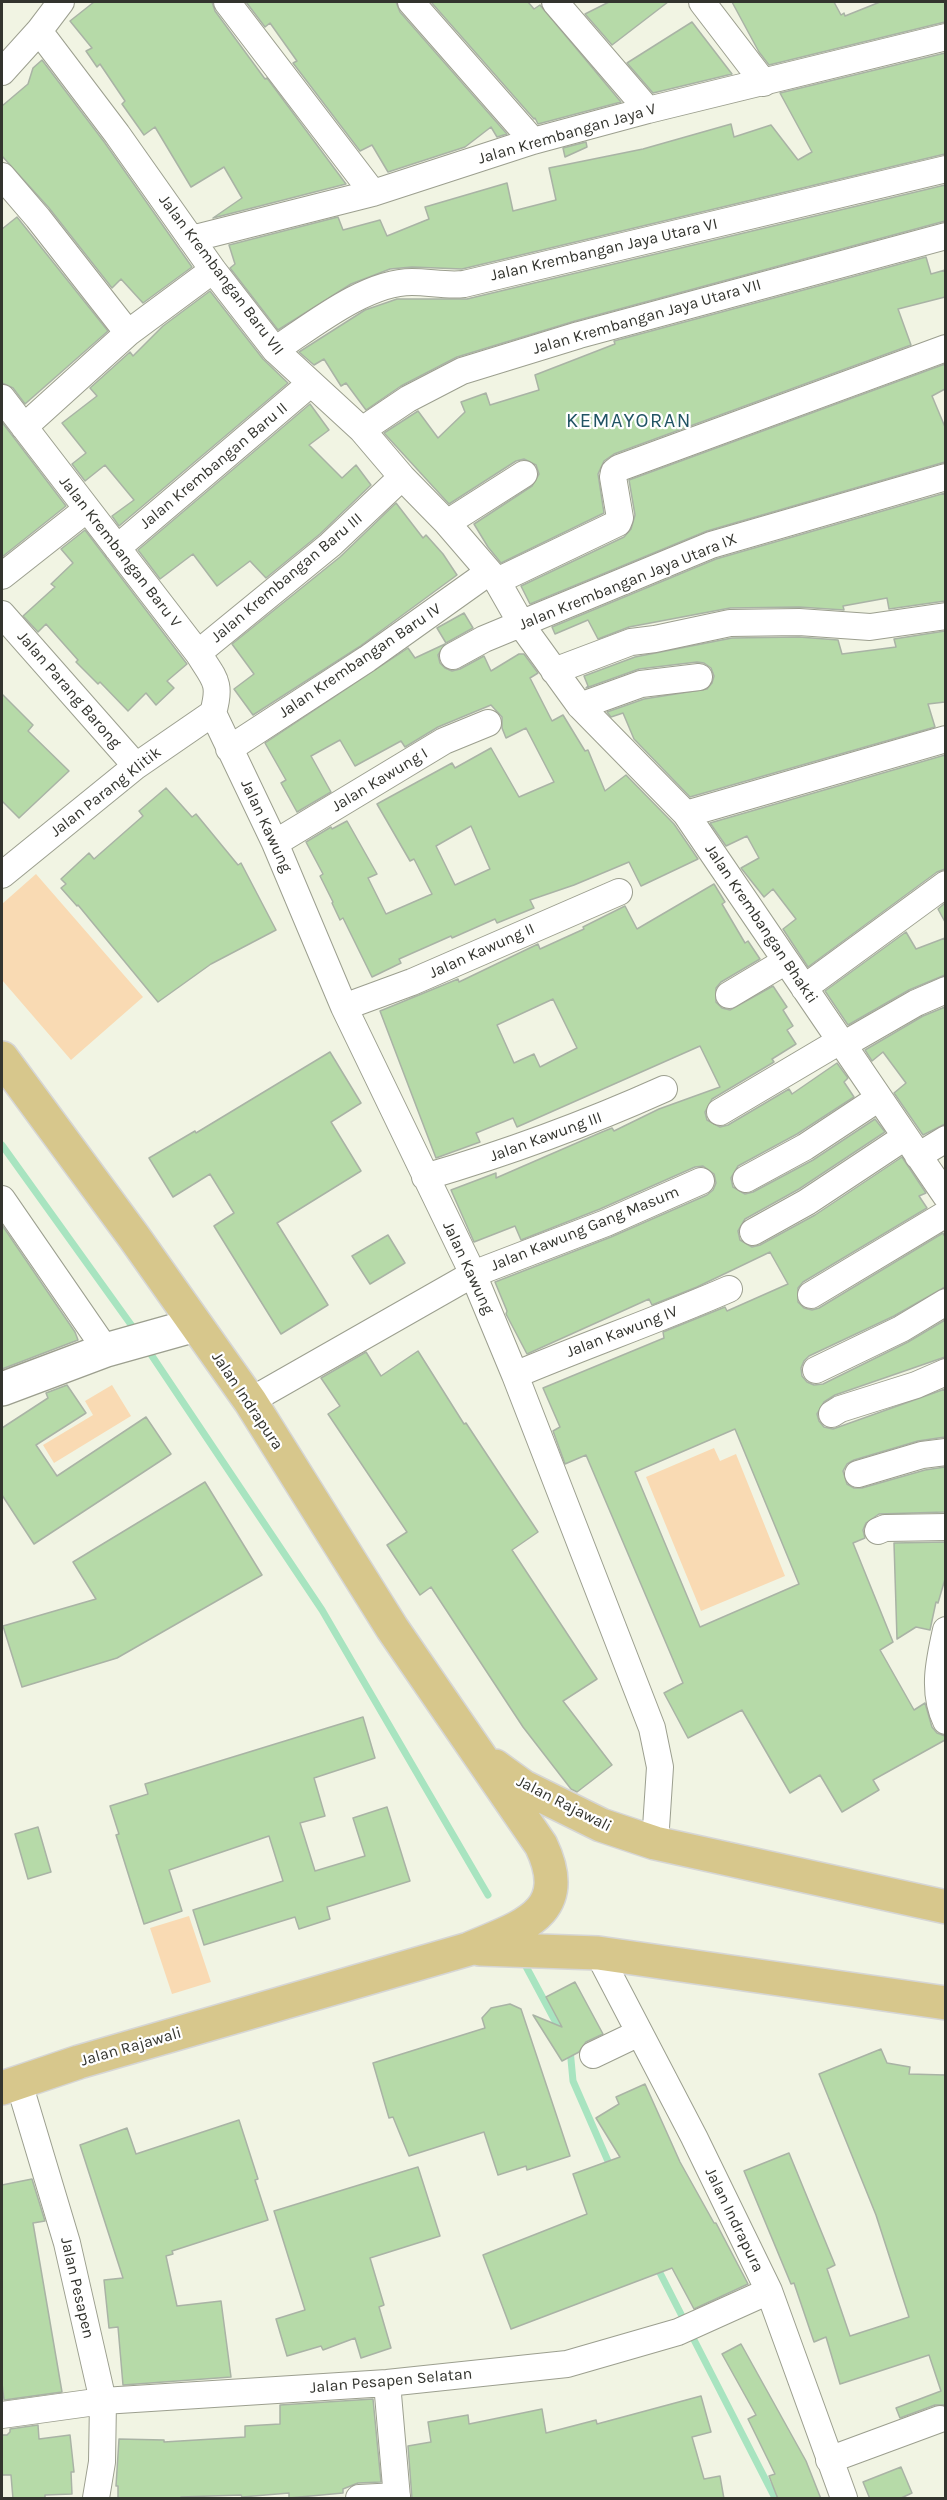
<!DOCTYPE html>
<html>
<head>
<meta charset="utf-8">
<style>
	body { margin:0 }
	#map { position:relative; width:947px; height:2500px; overflow:hidden; background:#f1f4e3; font-family:Karla,sans-serif }
	canvas { display:block }
	.frame { position:absolute; inset:0; border:3px solid #33342e; pointer-events:none }
</style>
</head>
<body>
<div id="map">
<canvas width="947" height="2500"></canvas>
<div class="frame"></div>
</div>
<script>
const context = document.querySelector('canvas').getContext('2d');
context.lineJoin = 'round';
function paint(path, color) {
  context.fillStyle = color;
  context.fill(path, 'evenodd');
}
function trace(path, color, width, dash) {
  context.strokeStyle = color;
  context.lineWidth = width;
  context.lineCap = dash ? 'butt' : 'round';
  context.setLineDash(dash || []);
  context.stroke(path);
}
function drawText(font, color, halo, rows, align = 'center') {
  context.font = font + ' Karla,sans-serif';
  context.lineWidth = 4.5;
  context.setLineDash([]);
  context.textBaseline = 'middle';
  context.strokeStyle = halo;
  context.fillStyle = color;
  for (const [text, x, y, turn = 0] of rows) {
    context.save();
    context.translate(x, y);
    context.rotate((+turn || 0) * Math.PI / 180);
    context.textAlign = isNaN(turn) ? turn : align;
    if (halo) context.strokeText(text, 0, 0);
    context.fillText(text, 0, 0);
    context.restore();
  }
}
paint(new Path2D(`
	M36,874L143,997L71,1060L2,980V904Z
	M112,1385L131,1416L54,1463L43,1445L93,1415L85,1401Z
	M714,1448L720,1461L736,1454L785,1576L701,1611L646,1477Z
	M189,1916L211,1982L172,1994L150,1928Z`), '#f9dab3');
trace(new Path2D(`
	M2,1145L137,1333
	M146,1347L322,1610L488,1895
	M522,1959L561,2032
	M570,2049L573,2081L611,2168
	M656,2265L685,2322
	M690,2332L775,2498`), '#a8e4c0', 7);
const building = new Path2D(`
	M94,2H212L215,11L265,79L267,78L346,184L213,218L242,198L224,167L191,187L155,127L144,135L122,104L125,101L100,64L97,67L86,51L92,48L70,21Z
	M246,2H396L400,12L507,134L497,137L491,127L465,147L388,172L372,145L360,151L293,63L297,61L270,23L265,27Z
	M431,2H528L534,9L540,5L621,102L538,124L535,118L534,119Z
	M609,2H668L612,45L585,14Z
	M732,2H834L841,15L844,13L845,16L880,2H945V22L769,65L759,52Z
	M692,22L732,74L653,93L627,63Z
	M945,53V154L462,269L412,267L390,269L351,284L278,330L230,268L235,264L229,245L338,217L343,230L380,220L387,236L429,219L425,207L507,183L513,211L556,200L549,168L643,149L731,124L734,137L771,125L798,160L812,152L780,93Z
	M42,60L105,143L192,267L143,303L121,279L112,288L49,208L2,156V106L28,84L33,68Z
	M586,142L587,147L565,157L563,148Z
	M945,185V221L575,321L457,357L401,386L366,410L346,383L341,386L324,359L314,365L299,352L365,310L397,299H467Z
	M17,217L108,331L25,404L13,388L2,383V229Z
	M926,257L931,274L945,270V297L898,309L911,345L614,454L604,461L598,474L604,513L501,563L488,547L474,524L532,486L539,474L536,465L524,459L516,461L449,504L384,433L418,411L438,438L465,412L461,402L486,393L490,405L539,390L535,375L615,344L614,341Z
	M210,291L263,359L288,383L119,526L112,516L134,500L105,465L85,481L72,464L86,453L62,423L97,396L90,388L130,352L133,356L163,326Z
	M945,364V389L932,396L945,427V462L707,531L530,604L521,586L624,537L631,529L635,515L629,480Z
	M310,404L329,430L309,445L342,478L356,465L371,485L320,534L266,578L250,561L217,586L193,554L160,579L138,550Z
	M2,422L66,506L2,557Z
	M945,493V601L889,609L887,598L843,606L844,610L799,607L730,608L629,627L598,639L588,620L555,634L552,627L716,559Z
	M396,503L423,538L426,535L443,554L457,575L359,647L253,715L234,689L254,674L232,644L340,557Z
	M85,530L187,664L167,681L174,688L156,705L146,693L128,711L100,682L98,684L76,662L78,660L46,624L38,632L23,616L55,587L51,584L73,563L61,549Z
	M464,613L473,628L446,643L437,628Z
	M945,631V702L928,704L935,727L690,797L634,739L623,713L611,717L607,712L644,699L707,689L712,683L714,676L711,668L704,663L697,662L639,669L586,688L588,686L584,676L635,657L732,638L799,637L838,640L842,654L896,647L894,639Z
	M445,644L438,655L440,663L445,668L452,671L460,669L484,656L491,671L519,654H524L538,673L530,678L552,721L563,715L585,751L588,750L605,791L626,775L674,824L698,859L641,886L629,862L574,885L530,900L534,908L497,923L495,919L452,938L451,936L399,959L401,963L372,977L343,918L340,920L332,903L333,902L320,876L323,874L306,842L331,827L332,829L347,821L377,874L368,878L386,914L432,894L414,859L410,861L377,804L452,763L455,768L491,748L519,797L554,782L526,728L506,738L502,728V717L491,705L438,727L405,747L401,741L355,766L340,740L311,756L331,792L297,812L281,783L286,780L265,743L408,648L415,658ZM471,826L490,869L455,885L436,846Z
	M2,694L33,725L28,731L69,771L19,818L2,801Z
	M945,755V869L937,872L808,967L783,929L796,919L773,889L764,897L741,868L759,858L747,836L726,846L710,823Z
	M166,788L192,817L196,814L238,865L241,863L276,930L211,964L158,1002L78,905L77,906L61,888L66,884L61,879L89,853L94,859L143,816L139,811Z
	M714,884L725,902L722,904L745,943L748,941L760,959L721,982L716,988V1002L722,1008L730,1010L773,986L787,1007L783,1010L793,1026L787,1030L796,1044L772,1059L774,1062L712,1099L705,1112L707,1120L720,1127L728,1125L789,1089L792,1094L837,1063L848,1078L844,1082L854,1097L797,1134L738,1166L731,1178L733,1187L745,1194L753,1192L813,1160L875,1119L885,1132L799,1189L745,1219L738,1231L740,1240L752,1247L760,1245L815,1215L902,1157L926,1193L919,1196L927,1208L803,1282L798,1288V1302L804,1308L812,1310L819,1308L943,1233L945,1237V1287L894,1316L809,1356L804,1361L801,1368L802,1376L807,1382L814,1385L823,1384L908,1342L945,1320V1357L835,1395L824,1402L817,1414L819,1421L824,1427L833,1429L945,1389V1437L918,1441L854,1460L847,1464L843,1471L847,1484L854,1488H862L925,1470L945,1467V1512L879,1514L866,1523L863,1530L865,1538L853,1543L893,1642L880,1650L914,1710L925,1703L932,1727L937,1733L945,1736V1740L873,1780L879,1790L842,1812L820,1775L790,1793L742,1710L688,1738L664,1693L683,1683L586,1455L565,1464L553,1431L560,1427L543,1388L664,1338L663,1332L725,1307L727,1311L788,1284L770,1252L697,1287L652,1305L649,1299L527,1354L506,1314L507,1311L495,1282L611,1237L707,1195L713,1190L716,1183L714,1174L703,1166L695,1167L600,1209L521,1240L515,1226L474,1242L451,1190L496,1173V1178L602,1132L612,1128L614,1131L659,1109L720,1087L700,1046L517,1127L513,1118L476,1133L480,1142L436,1158L380,1011L458,979L459,982L538,944L540,949L584,929L583,927L625,906L637,929ZM553,999L577,1048L540,1067L534,1054L514,1063L497,1025ZM735,1429L799,1584L700,1627L635,1472Z
	M945,903V922L938,909Z
	M906,932L916,949L945,938V975L909,990L848,1025L825,991Z
	M945,1007V1124L923,1135L894,1093L906,1083L883,1052L872,1061L865,1050L923,1016Z
	M330,1052L361,1103L331,1122L361,1171L277,1223L328,1305L281,1334L214,1226L234,1213L210,1174L173,1197L149,1158L195,1131L196,1133Z
	M2,1225L75,1332L78,1340L2,1369Z
	M388,1235L405,1263L370,1284L352,1256Z
	M418,1351L464,1424L466,1423L538,1532L512,1550L597,1679L563,1701L612,1765L577,1792L571,1789L523,1727L431,1587L420,1595L387,1545L407,1532L328,1414L340,1406L321,1378L366,1352L381,1376Z
	M67,1385L86,1413L36,1445L57,1476L146,1417L171,1454L34,1544L2,1495V1428L48,1398L46,1393Z
	M205,1482L262,1575L117,1658L22,1687L3,1626L96,1599L73,1562Z
	M945,1542V1579L938,1603L936,1602L930,1630L916,1627L897,1639L894,1543Z
	M363,1717L375,1758L314,1778L325,1816L300,1823L315,1871L365,1856L353,1818L387,1807L410,1881L327,1907L330,1919L299,1929L295,1917L204,1945L193,1910L283,1881L269,1836L169,1870L182,1911L144,1924L116,1835L119,1834L110,1806L148,1794L145,1784Z
	M38,1827L51,1872L28,1879L15,1834Z
	M575,1982L603,2034L586,2042L579,2052L562,2061L533,2015L562,2027L546,1997Z
	M510,2004L521,2009L570,2156L527,2170L526,2166L498,2175L484,2132L409,2156L393,2117L389,2118L373,2063L485,2028L482,2018L491,2008Z
	M881,2049L887,2063L910,2067L909,2074L945,2075V2405H935L900,2418L896,2408L941,2391L929,2355L840,2384L826,2337L814,2342L794,2283L791,2284L744,2171L789,2153L835,2265L827,2269L850,2336L909,2317L876,2215L819,2074Z
	M645,2084L680,2162L714,2223H716L748,2284L694,2309L672,2268L511,2329L483,2255L587,2214L573,2174L620,2157L596,2118L619,2104L616,2097Z
	M239,2120L258,2179L255,2180L268,2220L172,2251L173,2254L166,2256L177,2306L221,2301L231,2377L123,2385L118,2327L109,2328L104,2280L123,2278L80,2145L127,2128L136,2154Z
	M418,2167L440,2236L370,2258L384,2305L379,2307L391,2348L361,2358L355,2338L323,2350L321,2346L287,2356L276,2319L305,2310L274,2211Z
	M32,2179L45,2221L33,2223L62,2392L4,2400L2,2383V2185Z
	M741,2344L806,2461L821,2499H778L769,2476L775,2474L748,2419L756,2415L722,2354Z
	M701,2396L711,2432L692,2437L704,2479L720,2476L724,2499H412L408,2446L431,2442L428,2422L468,2415L469,2424L542,2409L546,2433L596,2420L597,2424Z
	M373,2399L381,2482L358,2483L343,2489V2493L289,2498V2493L242,2497L241,2495L181,2497V2499H118V2486H116L119,2439L164,2440V2442L245,2437V2426L280,2424V2405Z
	M38,2425L39,2439L70,2435L74,2472H71L72,2494L45,2495V2499H13L11,2475H2V2435H7L10,2432V2429Z
	M901,2467L912,2493L899,2499H870L863,2482Z`);
paint(building, '#b6daa8');
trace(building, '#a9b3a5', 1.5);
const minor = new Path2D(`
	M227,2L373,193
	M411,2L533,141
	M555,2L648,110
	M702,2L764,83
	M39,31L117,134L213,270L275,350L362,430L402,477L447,523L497,581L525,630L580,706L686,814L946,1196
	M2,72L39,31L61,2
	M2,176L38,218L128,333
	M191,239L373,193L533,141L648,110L946,37
	M275,350C313,325 366,282 412,282C430,282 446,286 464,284L946,169
	M2,398L198,653C214,679 222,682 213,713
	M24,427L128,333L213,270
	M362,430L408,399L462,371L579,335L946,236
	M447,523L524,474
	M117,548L310,384
	M2,576L87,509
	M497,581L618,523L620,518L613,477L614,472L619,468L946,348
	M2,614L136,766
	M198,653L330,545L402,477
	M453,656L484,639L711,545L946,477
	M554,671L631,642L655,639L730,623L799,622L870,627L946,616
	M580,706L641,684L699,677
	M213,713L275,843L344,1007L473,1274L515,1375L652,1728L660,1767L655,1843
	M229,749L367,659L489,572
	M686,814L946,739
	M275,843L444,741L488,723
	M2,875L136,766L213,713
	M804,988L946,884
	M729,995L786,961
	M344,1007L412,982L619,892
	M843,1045L916,1003L946,990
	M720,1112L840,1041
	M918,1156L946,1139
	M425,1177C507,1153 586,1124 664,1089
	M746,1179L805,1147L879,1098
	M2,1199L106,1350
	M753,1232L807,1202L905,1137
	M811,1295L946,1214
	M816,1370L901,1329L946,1302
	M515,1375C586,1345 658,1320 729,1289
	M250,1401L473,1274L606,1223L701,1181
	M832,1414L840,1409L916,1385L946,1372
	M858,1474L922,1455L946,1452
	M878,1531L885,1528L946,1527
	M946,1630C939,1661 932,1692 946,1721
	M598,1953L694,2137L769,2291L844,2498
	M593,2055L639,2033
	M19,2083L67,2243L103,2401L102,2462L96,2498
	M387,2383L397,2498
	M2,2415L103,2401L387,2383L567,2364L678,2332L769,2291
	M829,2460L940,2419
	M359,2498L397,2496`);
const tertiary = new Path2D(`
	M2,1389L106,1350L195,1325`);
const primary = new Path2D(`
	M2,1058L134,1237L250,1401L392,1628L541,1845C574,1914 520,1927 469,1949L79,2062L2,2088
	M495,1766L524,1787L601,1825L655,1843L946,1907
	M480,1949L598,1953L946,2003`);
trace(minor, '#9c9f8f', 28);
trace(tertiary, '#9c9f8f', 36);
trace(primary, '#d6d6d5', 36);
trace(minor, '#fff', 26);
trace(tertiary, '#fff', 33);
trace(primary, '#d7c78c', 33);
drawText('16px', '#33342e', '#fff', [
	["Jalan Krembangan Jaya V",567,134,-16],
	["Jalan Krembangan Jaya Utara VI",604,250,-13],
	["Jalan Krembangan Baru VII",221,275,53],
	["Jalan Krembangan Jaya Utara VII",647,317,-16],
	["Jalan Krembangan Baru II",214,466,-40],
	["Jalan Krembangan Baru V",120,552,52],
	["Jalan Krembangan Baru III",287,578,-40],
	["Jalan Krembangan Jaya Utara IX",628,582,-22],
	["Jalan Krembangan Baru IV",360,661,-34],
	["Jalan Parang Barong",69,690,49],
	["Jalan Kawung I",380,780,-31],
	["Jalan Parang Klitik",106,792,-38],
	["Jalan Kawung",266,826,65],
	["Jalan Krembangan Bhakti",761,924,56],
	["Jalan Kawung II",482,951,-24],
	["Jalan Kawung III",546,1137,-20],
	["Jalan Kawung Gang Masum",585,1229,-22],
	["Jalan Kawung",468,1268,65],
	["Jalan Kawung IV",622,1332,-21],
	["Jalan Indrapura",247,1401,56],
	["Jalan Rajawali",564,1804,27],
	["Jalan Rajawali",131,2047,-16],
	["Jalan Indrapura",734,2220,64],
	["Jalan Pesapen",77,2288,77],
	["Jalan Pesapen Selatan",391,2381,-5]
]);
context.letterSpacing = '1.5px';
drawText('20px', '#215464', '#fff', [
	["KEMAYORAN",629,421]
]);
context.letterSpacing = '0px';
</script>
</body>
</html>
